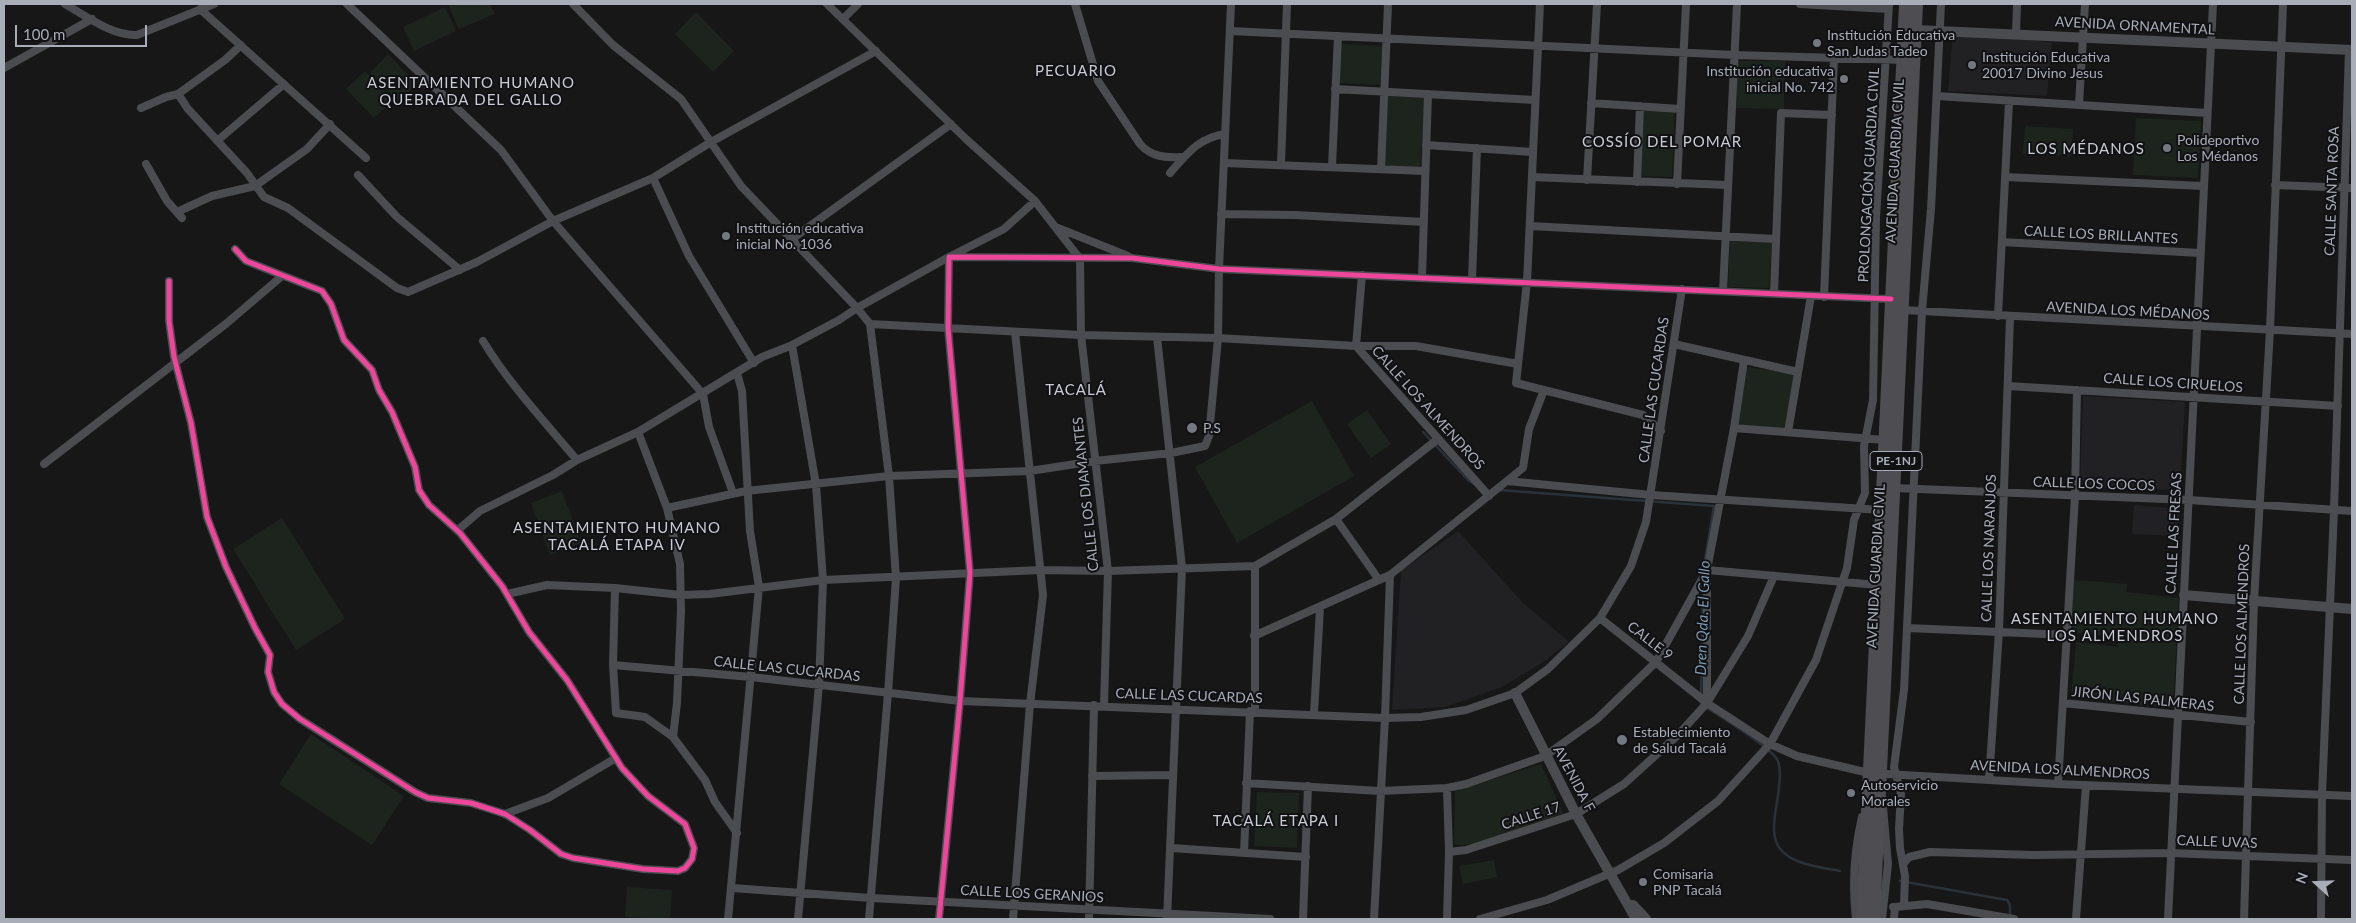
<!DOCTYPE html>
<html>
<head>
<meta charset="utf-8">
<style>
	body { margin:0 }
	#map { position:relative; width:2356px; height:923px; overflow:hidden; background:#171717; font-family:Lato,sans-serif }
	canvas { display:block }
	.frame { position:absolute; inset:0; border:5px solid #a8adb8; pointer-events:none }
	.north { position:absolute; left:2291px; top:858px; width:50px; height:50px; -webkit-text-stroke:4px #111113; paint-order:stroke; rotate:290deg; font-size:14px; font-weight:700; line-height:20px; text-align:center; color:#a8adb8 }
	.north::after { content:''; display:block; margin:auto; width:18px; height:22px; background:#a8adb8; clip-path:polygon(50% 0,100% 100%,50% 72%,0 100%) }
	.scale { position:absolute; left:15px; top:25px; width:132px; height:22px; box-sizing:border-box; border:2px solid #a8adb8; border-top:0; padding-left:6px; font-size:15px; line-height:18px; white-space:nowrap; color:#a8adb8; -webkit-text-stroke:4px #111113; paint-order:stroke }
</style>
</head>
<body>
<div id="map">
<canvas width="2356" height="923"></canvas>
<div class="frame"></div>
<div class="north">N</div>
<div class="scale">100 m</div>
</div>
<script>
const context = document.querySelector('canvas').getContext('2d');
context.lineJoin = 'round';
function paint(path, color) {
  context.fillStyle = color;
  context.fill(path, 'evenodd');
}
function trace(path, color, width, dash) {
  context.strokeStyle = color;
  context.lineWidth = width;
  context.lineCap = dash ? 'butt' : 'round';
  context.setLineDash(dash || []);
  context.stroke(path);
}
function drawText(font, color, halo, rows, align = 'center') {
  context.font = font + ' Lato,sans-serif';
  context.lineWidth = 4;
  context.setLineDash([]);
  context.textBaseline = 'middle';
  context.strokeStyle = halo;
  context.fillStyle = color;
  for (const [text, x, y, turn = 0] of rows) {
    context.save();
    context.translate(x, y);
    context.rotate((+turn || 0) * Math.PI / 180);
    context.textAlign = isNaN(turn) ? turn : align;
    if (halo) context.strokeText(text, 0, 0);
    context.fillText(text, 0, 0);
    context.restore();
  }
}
paint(new Path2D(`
	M1953,34L2052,42L2047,96L1948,91Z
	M2083,396L2185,402L2180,490L2080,487Z
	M2134,505L2180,509L2177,536L2132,534Z
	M1458,531L1522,602L1569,642L1543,662L1502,687L1445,707L1392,710L1401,571Z`), '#212123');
paint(new Path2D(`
	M454,4H490L495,14L459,29L449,6Z
	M445,7L456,31L414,51L403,27Z
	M696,12L734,51L713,72L675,34Z
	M1341,44L1382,46L1380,85L1339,83Z
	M388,54L417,84L398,102L370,73Z
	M1738,61H1785L1784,109L1736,108Z
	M365,71L393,100L374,118L346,89Z
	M1388,96L1425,98L1420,169L1384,167Z
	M1643,108L1675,110L1672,177L1640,176Z
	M2136,118L2201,121L2198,178L2133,175Z
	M2025,126L2073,129L2072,156L2023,154Z
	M1730,240L1772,242L1769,288L1728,287Z
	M1746,367L1794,373L1785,429L1738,424Z
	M1312,401L1354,476L1237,543L1195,467Z
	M1367,410L1391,444L1371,458L1347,424Z
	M562,491L581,543L550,555L531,503Z
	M282,518L345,619L296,650L233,549Z
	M2074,580L2127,584L2126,592L2179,598L2173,708L2071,698L2076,642L2118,647L2119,636L2071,633Z
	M311,734L404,796L372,845L279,784Z
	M1541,764L1563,813C1548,820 1465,852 1454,844L1455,791Z
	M1257,792L1299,793L1297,848L1254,846Z
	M1494,860L1497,877L1463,884L1459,866Z
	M627,887L672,890L670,919L625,917Z`), '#1d241e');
trace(new Path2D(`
	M1423,432L1469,481L1475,484
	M1499,490L1714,506L1703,572
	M1703,585L1701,704C1716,714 1772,747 1778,761C1782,772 1779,785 1778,796C1776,808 1772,826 1775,838C1781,864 1819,867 1840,871
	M1900,881L2007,900L2010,905V916`), '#2a3239', 2.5);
trace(new Path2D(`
	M65,4C86,16 112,36 137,35L214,4
	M347,4L501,150L553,221L703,394L709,427L733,493
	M573,4L613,45L681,99L741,186L857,308L870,324L889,476L896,578L888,693L869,919
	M827,4L966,139L1035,201L1080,259L1081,335L1108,571L1104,705
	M1075,4L1098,81L1140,144C1151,157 1166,158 1182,157
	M1540,4L1527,282L1516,383L1643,415L1661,431
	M1800,4L1888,9
	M200,9L366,158
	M843,19L858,4
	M1230,31L1735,55L1905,60
	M2016,34L2017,4
	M4,68L92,19
	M1335,89L1535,100
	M178,94L188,109L247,173L264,197L288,208L397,288L408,292L477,262L553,221L653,178L711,142L876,51
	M1937,96L2207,113
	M1591,103L1680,109
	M2079,104L2085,4
	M141,108L166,97L178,94L225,60L241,45
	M217,141L284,84
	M1426,145L1533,152
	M1224,163L1425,171
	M146,164L167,201L182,218
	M1281,164L1287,4
	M1332,166L1338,36
	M1381,169L1388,4
	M1170,173C1187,154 1198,138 1225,134
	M358,175L397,217L460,270
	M1532,177L1727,185
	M2005,177L2203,186
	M653,178L689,256L754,363
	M1587,180L1597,4
	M1637,182L1640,106
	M1677,184L1686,4
	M2275,185L2352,188
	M177,212L212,196L255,186L307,149L330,124
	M1221,214L1295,215L1424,222
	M1530,226L1776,239
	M1058,228L1128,256
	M792,239L951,124
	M2002,242L2200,253
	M1362,275L1356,346L1489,496
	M1422,277L1428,94
	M1472,279L1477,148
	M169,281V321L174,357L191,423L207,517L226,567L255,628L270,655L268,672L274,692L282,704L300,719L415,792L428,798L471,803L505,814L530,830L561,854L573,858L643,869L678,871L685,868L692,859L694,848L685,824L648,796L622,768L567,680L529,632L502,586L460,533L429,505L419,490L415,467L392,412L379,390L372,370L344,340L331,304L322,291L246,261L235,249
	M1723,291L1737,4
	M1774,293L1781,113L1832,115
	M1824,297L1834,58
	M1903,310L2352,334
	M1998,316L2009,101
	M870,324L1081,335L1218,338L1356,346H1416L1518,364
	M1157,337L1182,568L1167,919
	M483,341C510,385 544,421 577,460
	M1674,344L1798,372
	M792,345L816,485L823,580L819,685L798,919
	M2008,386L2338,406
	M1734,428L1885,440
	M638,432L667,508L680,564L681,611L677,703L673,737
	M1788,432L1811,296
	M44,464L227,323L282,276
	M1507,481L1651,495L1881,510
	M1894,488L2189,500L2352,511
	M667,508L746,491L889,476L1030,471L1095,461L1171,453L1205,446L1209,436L1218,338L1219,269L1231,4
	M1336,519L1379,580
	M458,530L480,511L553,475L577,460L638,432L762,357L790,346L839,320L857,308L949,257L1004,229L1035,201
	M1255,566V712
	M1707,570L1878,585
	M615,588L613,665L616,713L645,717L673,737L705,780L715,802L737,833
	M507,594L547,585L615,588L681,595L710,594L823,580L1040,570L1108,571L1255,566L1336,519L1438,439
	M1600,618L1707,703L1770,744L1797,756L1869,773L2058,784L2352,796
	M1908,628L2067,635
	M1254,636L1390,575L1523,468L1529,429L1544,390
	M613,665L751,677L960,701L1385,718L1421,717L1466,710L1515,693L1548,669L1600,618L1631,566L1646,522L1682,289
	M1707,703V570L1734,428L1744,360
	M2063,703L2251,722
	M1314,714L1320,608
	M1092,776L1173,775
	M1989,780L1999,631L2010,317
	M1246,783L1380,791L1447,788L1466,784L1545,756L1597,719L1656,662L1707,570
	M2058,784L2075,496L2077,390
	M505,814L548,798L616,758
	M1171,848L1306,857
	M1449,852L1466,850L1576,814L1624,784L1678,735L1707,703L1748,636L1774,576
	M1244,853L1250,711
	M1904,863L1909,857L1930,852L2034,855L2170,853L2352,860
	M732,888L871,898L1270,919
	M1904,904L1905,876L1900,848L1899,829L1901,794L1894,767L1904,690L1922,311L1931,209L1941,4
	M1893,907H1895L1894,919
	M1895,907L1927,904L2014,919
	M728,919L759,587L750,531L742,391L737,373
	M939,919L960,701L970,573L948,328L949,257L1132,258L1219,269L1891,299
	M1013,919L1030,704L1043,595L1015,332
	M1089,919L1094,705
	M1303,919L1308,786
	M1374,919L1385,718L1390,575
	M1447,919L1449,852L1447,788
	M1480,919L1547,900L1618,870L1664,843L1718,801L1770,744L1816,660L1847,568L1854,520L1865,493L1864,446L1873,400L1876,218L1889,4
	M1856,919C1852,884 1854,851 1862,817
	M1882,919L1888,864L1883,807
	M2076,919L2086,785
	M2168,919L2213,4
	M2244,919L2254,601L2270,330L2283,4
	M2321,919L2322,795L2334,510L2349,50`), '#4b4c50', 8);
trace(new Path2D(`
	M1916,30L2352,50
	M2184,595L2352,609
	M1515,693L1576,814L1636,919
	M1633,905L1646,919`), '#4b4c50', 10);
trace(new Path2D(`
	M1862,919L1905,4
	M1874,919L1917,4`), '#4e4e52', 12);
trace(new Path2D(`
	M169,281V321L174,357L191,423L207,517L226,567L255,628L270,655L268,672L274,692L282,704L300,719L415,792L428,798L471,803L505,814L530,830L561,854L573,858L643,869L678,871L685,868L692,859L694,848L685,824L648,796L622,768L567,680L529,632L502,586L460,533L429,505L419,490L415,467L392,412L379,390L372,370L344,340L331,304L322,291L246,261L235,249
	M939,919L960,701L970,573L948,328L949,257L1132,258L1219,269L1891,299`), '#ed469a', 5);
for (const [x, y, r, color] of [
	[1817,43,5,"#757880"],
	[1972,65,5,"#757880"],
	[1844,79,5,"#757880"],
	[2167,148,5,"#757880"],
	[726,236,5,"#757880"],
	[1192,428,6,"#757880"],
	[1622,740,6,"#757880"],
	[1851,793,5,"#757880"],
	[1643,882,5,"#757880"]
]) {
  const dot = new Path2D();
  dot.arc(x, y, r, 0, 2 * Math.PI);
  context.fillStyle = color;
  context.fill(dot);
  trace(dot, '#111113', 2);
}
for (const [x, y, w] of [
	[1896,461,52]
]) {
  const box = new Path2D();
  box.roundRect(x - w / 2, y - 9.5, w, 19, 4);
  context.fillStyle = '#111113';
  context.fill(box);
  trace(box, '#a8adb8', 1);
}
drawText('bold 12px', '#a8adb8', null, [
	["PE-1NJ",1896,461]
]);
drawText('14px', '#a8adb8', '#111113', [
	["AVENIDA ORNAMENTAL",2135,26,3],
	["AVENIDA GUARDIA CIVIL",1895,161,-87],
	["PROLONGACIÓN GUARDIA CIVIL",1869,175,-87],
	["CALLE SANTA ROSA",2332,191,-88],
	["CALLE LOS BRILLANTES",2101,235,3],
	["AVENIDA LOS MÉDANOS",2128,311,3],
	["CALLE LOS CIRUELOS",2173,383,4],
	["CALLE LAS CUCARDAS",1654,390,-82],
	["CALLE LOS ALMENDROS",1428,408,48],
	["CALLE LOS COCOS",2094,484,2],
	["CALLE LOS DIAMANTES",1086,494,-96],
	["CALLE LAS FRESAS",2174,533,-87],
	["CALLE LOS NARANJOS",1989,548,-88],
	["AVENIDA GUARDIA CIVIL",1876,566,-87],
	["CALLE LOS ALMENDROS",2242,624,-88],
	["CALLE 9",1650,641,38],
	["CALLE LAS CUCARDAS",787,669,6],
	["CALLE LAS CUCARDAS",1189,696,2],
	["JIRÓN LAS PALMERAS",2143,699,6],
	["AVENIDA LOS ALMENDROS",2060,770,3],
	["AVENIDA F",1574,779,62],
	["CALLE 17",1531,816,-18],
	["CALLE UVAS",2217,842,2],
	["CALLE LOS GERANIOS",1032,894,3]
]);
drawText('14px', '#a8adb8', '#111113', [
	["Institución Educativa",1827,35],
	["San Judas Tadeo",1827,51],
	["Institución Educativa",1982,57],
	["20017 Divino Jesus",1982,73],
	["Institución educativa",1834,71,"right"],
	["inicial No. 742",1834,87,"right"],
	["Polideportivo",2177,140],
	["Los Médanos",2177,156],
	["Institución educativa",736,228],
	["inicial No. 1036",736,244],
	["P.S",1203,428],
	["Establecimiento",1633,732],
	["de Salud Tacalá",1633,748],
	["Autoservicio",1861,785],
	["Morales",1861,801],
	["Comisaria",1653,874],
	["PNP Tacalá",1653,890]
], 'left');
context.letterSpacing = '1px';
drawText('15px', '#c9ccd4', '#111113', [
	["PECUARIO",1076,71],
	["ASENTAMIENTO HUMANO",471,83],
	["QUEBRADA DEL GALLO",471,100],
	["COSSÍO DEL POMAR",1662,142],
	["LOS MÉDANOS",2086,149],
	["TACALÁ",1076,390],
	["ASENTAMIENTO HUMANO",617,528],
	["TACALÁ ETAPA IV",617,545],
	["ASENTAMIENTO HUMANO",2115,619],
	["LOS ALMENDROS",2115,636],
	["TACALÁ ETAPA I",1276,821]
]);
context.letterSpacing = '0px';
drawText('italic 15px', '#7f9bb3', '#111113', [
	["Dren Qda. El Gallo",1703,618,-88]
]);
</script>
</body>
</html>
